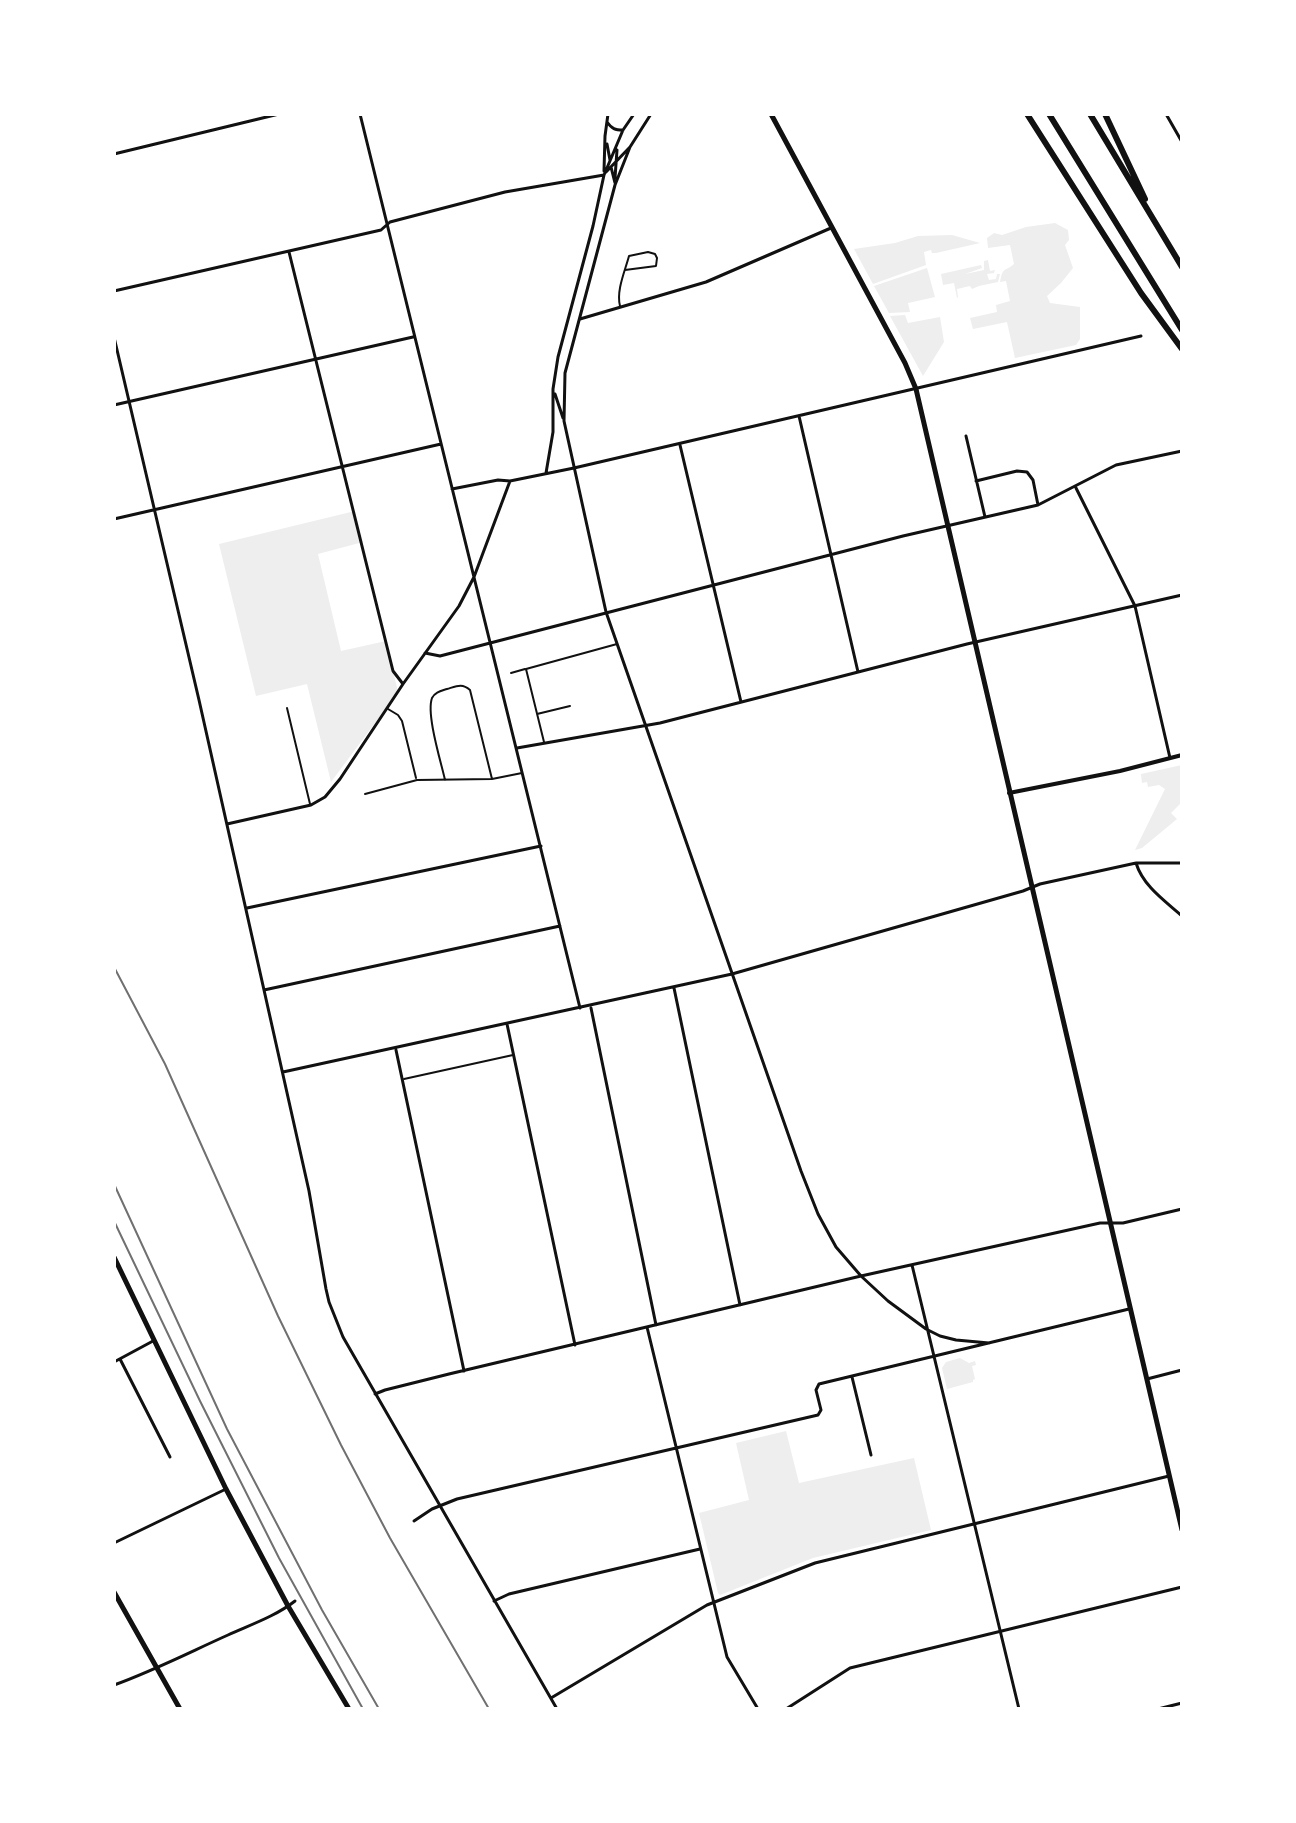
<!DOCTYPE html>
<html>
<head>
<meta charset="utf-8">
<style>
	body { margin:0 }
	#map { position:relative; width:1296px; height:1823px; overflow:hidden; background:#fff; font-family:Georgia,serif }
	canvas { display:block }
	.frame { position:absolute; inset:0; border:116px solid #fff; pointer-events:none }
</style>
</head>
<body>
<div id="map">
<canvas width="1296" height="1823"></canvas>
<div class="frame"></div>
</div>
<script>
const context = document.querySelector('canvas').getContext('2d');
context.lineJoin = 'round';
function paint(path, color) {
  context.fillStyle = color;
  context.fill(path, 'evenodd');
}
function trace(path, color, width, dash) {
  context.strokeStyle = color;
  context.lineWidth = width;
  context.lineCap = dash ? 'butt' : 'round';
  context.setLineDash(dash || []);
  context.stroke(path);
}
paint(new Path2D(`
	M1055,223L1068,230L1069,240L1065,245L1073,268L1061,283L1047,296L1050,303L1080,307V339L1076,345L1015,358L1007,322L973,329L970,318L997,312L996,305L1010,301L1006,281L1000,282C1003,266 1005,272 1014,264L1010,245L988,248L987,238L994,233L1002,235L1026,227Z
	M952,235L980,243L936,253H932L931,250L924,252L926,265L873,284L854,249L895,243L918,236Z
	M988,260L990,271L995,270L994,273L987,274L989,280L996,279L997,274H1000L998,282L979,286L972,289L970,286L957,289L958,297L957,298L954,283L943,285L941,274L981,265L982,268L965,274L984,270V261Z
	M927,268L935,297L908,303L910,312L889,313L874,286Z
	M905,315L908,323L940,317L944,342L923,376L890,316Z
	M355,511L363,542L318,554L341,651L386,641L398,692L331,782L307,684L256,696L219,544Z
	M1182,765V802L1171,813L1177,819L1142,848L1135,850L1165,789L1159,785L1148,787L1147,782L1142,783L1141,774Z
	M960,1358L969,1363L975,1361L976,1365L972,1366L975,1379L973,1380V1382L947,1389L942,1368L946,1362Z
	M786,1431L799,1483L914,1458L931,1530L813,1558L720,1595L718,1593L699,1513L749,1500L736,1443Z`), '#eee');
trace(new Path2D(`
	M620,306C616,291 625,271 629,256L648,252L655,254L657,258L656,266L625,270
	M511,673L525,669
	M287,708L310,804
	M388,709L398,715L402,721L416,778
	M537,714L570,706
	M544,742L526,669L617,644
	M445,780C441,762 426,714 432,698C435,692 441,691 447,689C457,686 462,683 470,690L492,779
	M365,794L417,780L492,779L522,773
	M404,1079L513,1055`), '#111', 2);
trace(new Path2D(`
	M360,114L580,1008
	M1166,114L1182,142
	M607,122C612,129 615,130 623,130
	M607,144L610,160
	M630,147L615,185L565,373L564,421L606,612L801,1171L818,1214L836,1247L861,1276L888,1301L926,1329L940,1336L956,1340L989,1343
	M114,154L279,114
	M611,167L615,183
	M604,171L605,136L608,114
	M606,172L630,147L651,114
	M615,178L617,150
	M289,252L393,671L403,684
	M114,291L381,230L390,222L505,192L604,175
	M580,319L706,282L831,228
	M114,337L199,700L264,990L309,1191L326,1289L329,1302L343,1337L557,1709
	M555,394L563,418
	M114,405L413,337
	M799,416L858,672
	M966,436L985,517
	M680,445L741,702
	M546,473L553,432V389L558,357L593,226L604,175L623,130L634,114
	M976,481L1017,471L1027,472L1033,480L1038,505
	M1076,488L1135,606L1170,758
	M452,489L498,480L510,481L574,468L1141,336
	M114,519L441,444
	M425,653L440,656L903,536L1038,505L1116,465L1182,451
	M517,748L660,723L967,644L1182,595
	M227,824L311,805L325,797L340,779L403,684L459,606L474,577L510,481
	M1136,863C1143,886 1165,901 1182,916
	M247,908L541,846
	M674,988L740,1305
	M264,990L560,926
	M591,1008L656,1325
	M507,1024L575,1345
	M396,1050L464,1371
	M283,1072L732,974L1023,891L1040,884L1136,863H1182
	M912,1265L1019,1709
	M647,1327L727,1657L758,1709
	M120,1359L170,1457
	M114,1362L153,1341
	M852,1377L871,1455
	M1147,1379L1182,1370
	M375,1394L385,1390L449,1374L861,1276L1100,1223H1123L1182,1209
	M414,1521L432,1509L457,1499L818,1415L821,1410L816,1390L819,1384L1129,1309
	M114,1543L226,1489
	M494,1601L509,1594L700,1549
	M114,1685C153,1671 190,1652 228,1635C250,1625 276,1616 295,1601
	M551,1698L707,1605L815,1563L1169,1476
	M786,1709L850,1668L1182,1587
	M1158,1709L1182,1703`), '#111', 3);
trace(new Path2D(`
	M1009,793L1120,771L1182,755`), '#111', 4);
trace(new Path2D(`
	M114,1257L226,1489L288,1606L349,1709
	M114,1592L180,1709`), '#111', 5);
trace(new Path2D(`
	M771,114L905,363L916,389L1182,1530`), '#111', 5);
trace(new Path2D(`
	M1027,114L1141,293L1182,349
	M1049,114L1182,330
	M1090,114L1182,267
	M1105,114L1145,199`), '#111', 6);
trace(new Path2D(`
	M114,967L165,1064L278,1316L341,1445L390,1538L489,1709
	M114,1184L227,1429L322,1610L379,1709
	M114,1221L200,1401L279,1558L363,1709`), '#707070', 2);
</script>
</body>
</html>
